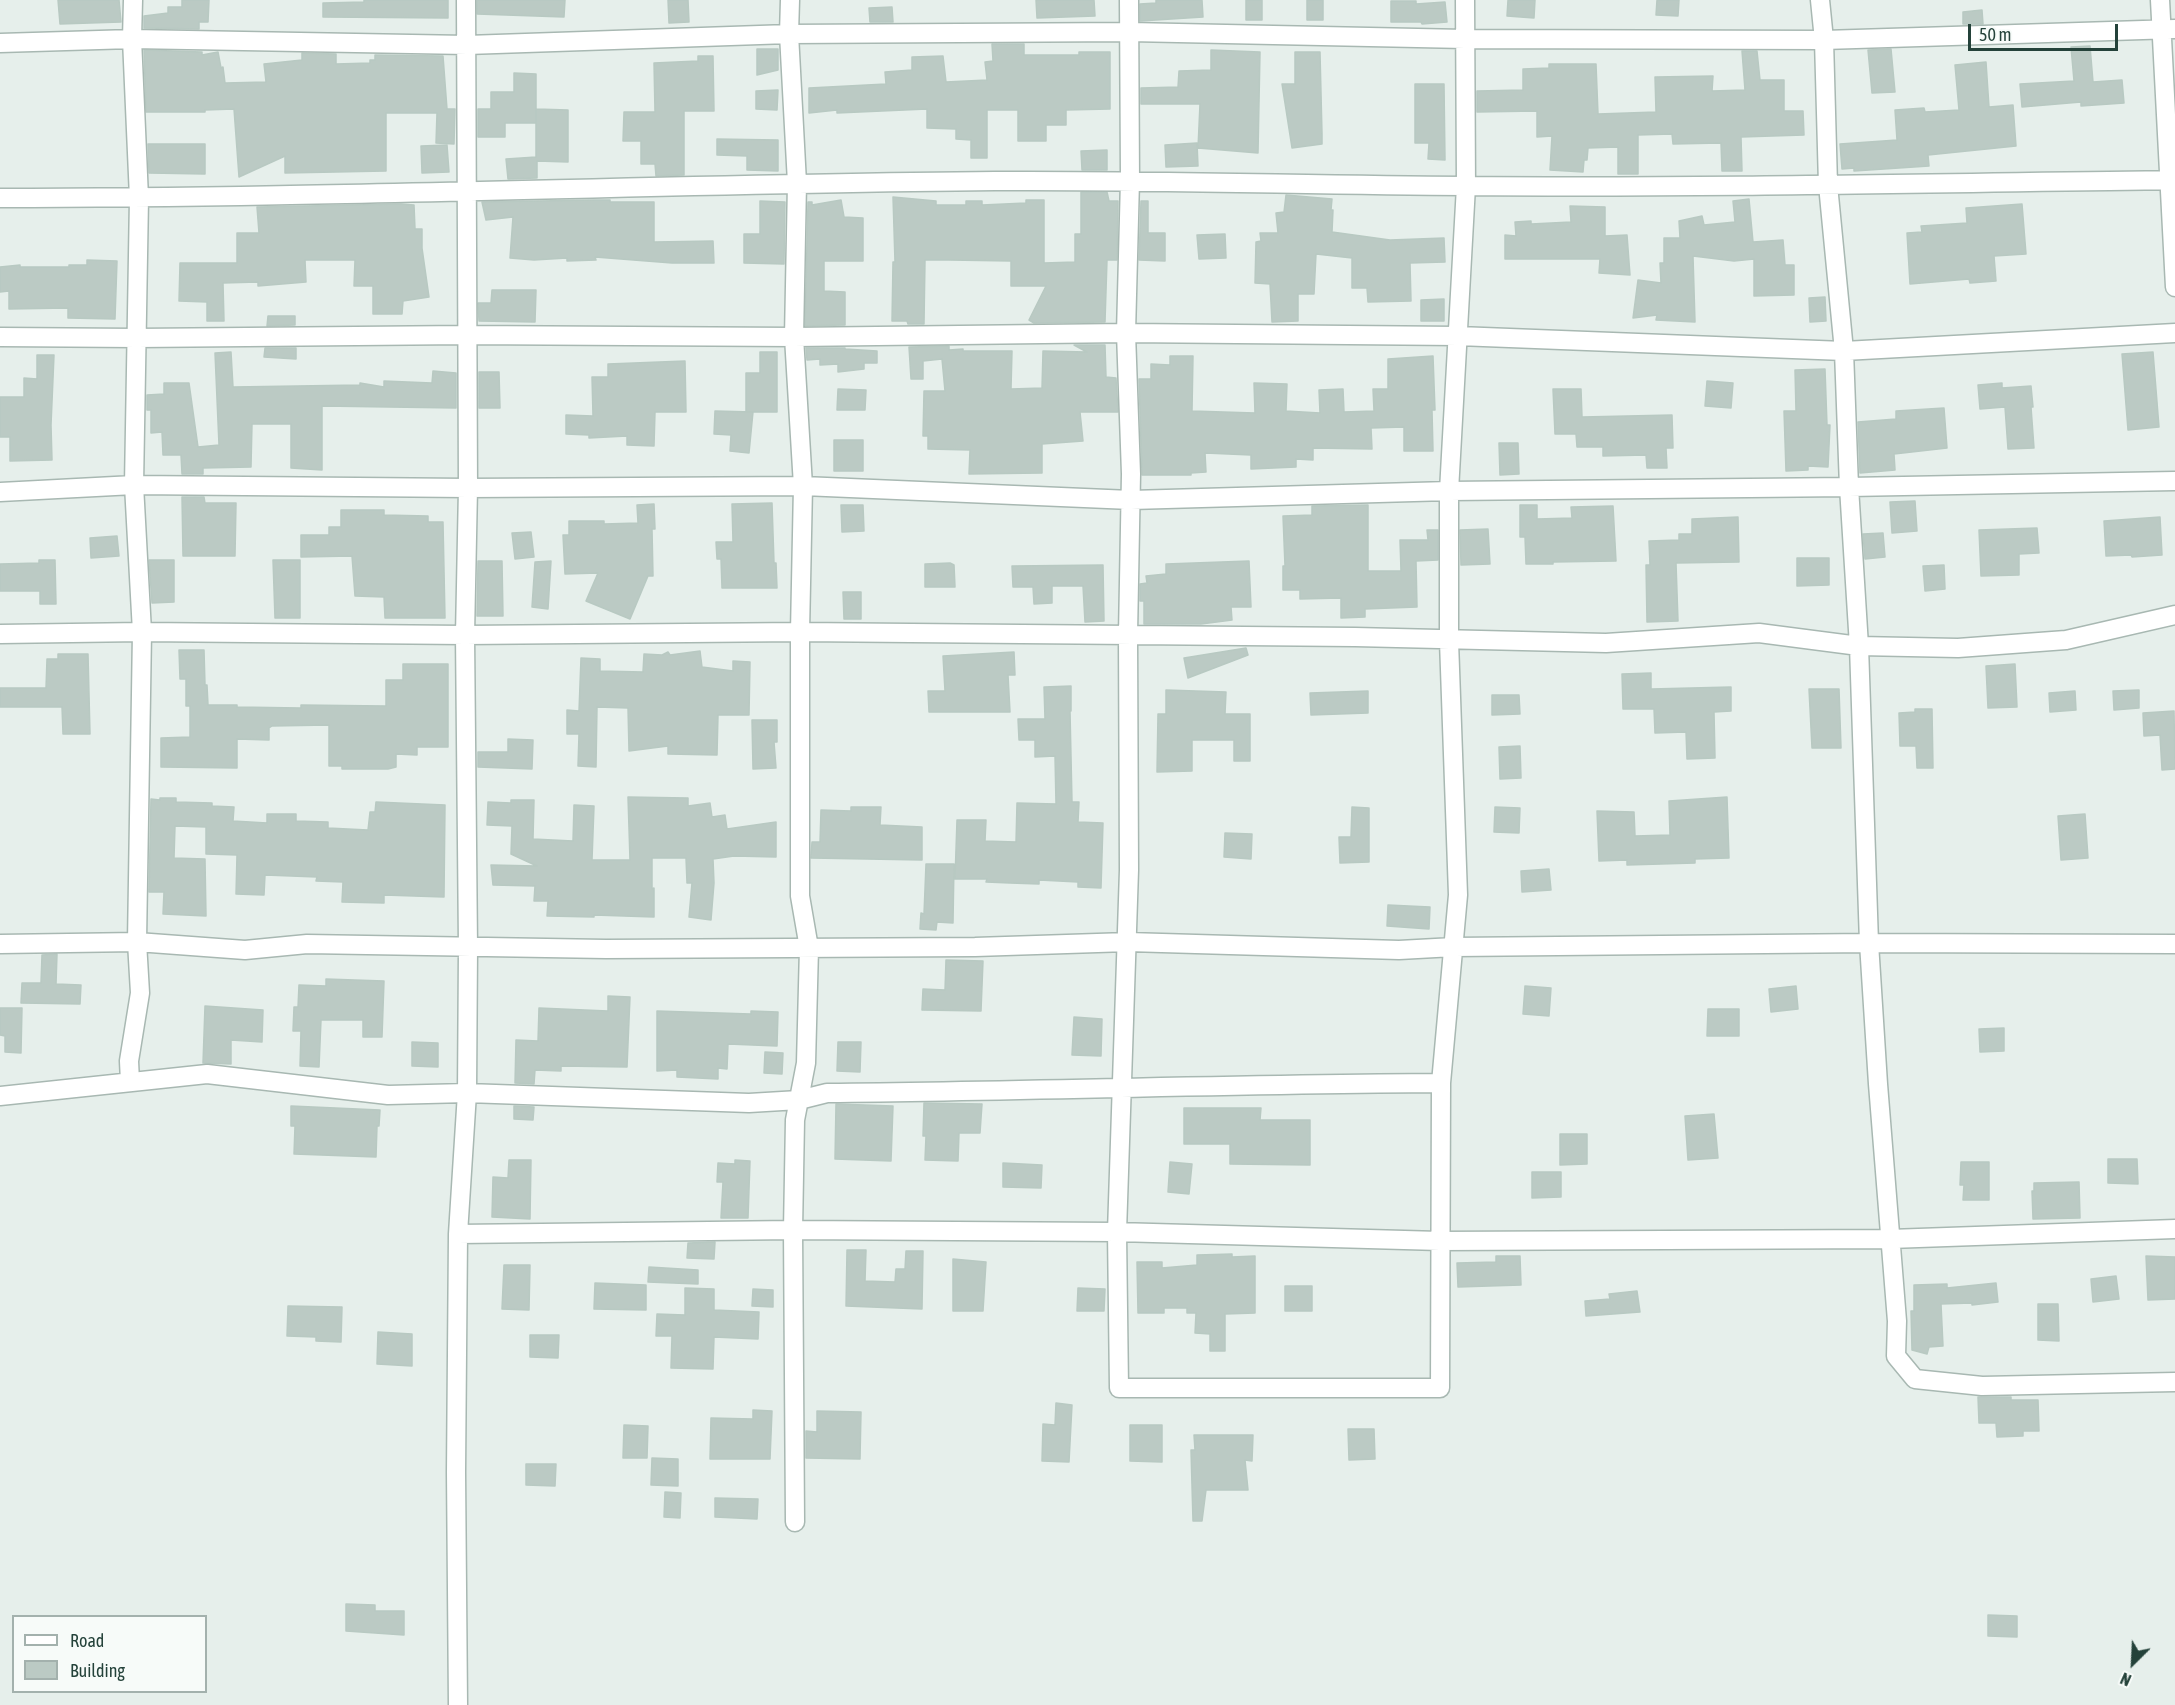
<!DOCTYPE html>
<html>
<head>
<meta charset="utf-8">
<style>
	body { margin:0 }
	#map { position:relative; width:2175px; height:1705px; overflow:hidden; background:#e6efeb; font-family:"Asap Condensed",sans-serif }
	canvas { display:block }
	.legend { position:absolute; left:12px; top:1615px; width:195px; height:78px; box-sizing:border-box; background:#f7fbf9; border:2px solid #a3b1ad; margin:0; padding:8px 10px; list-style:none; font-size:18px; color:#24423a }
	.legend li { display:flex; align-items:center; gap:12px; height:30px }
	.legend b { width:30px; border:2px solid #a3b1ad }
	.north { position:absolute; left:2103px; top:1633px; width:60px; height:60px; -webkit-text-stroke:4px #f7fbf9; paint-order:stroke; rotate:204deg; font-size:16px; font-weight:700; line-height:24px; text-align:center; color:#24423a }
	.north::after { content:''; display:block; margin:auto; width:21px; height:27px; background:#24423a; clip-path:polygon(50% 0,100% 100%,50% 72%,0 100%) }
	.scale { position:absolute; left:1968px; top:24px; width:150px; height:27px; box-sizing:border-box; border:3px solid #24423a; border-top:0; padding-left:8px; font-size:18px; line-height:21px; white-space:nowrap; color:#24423a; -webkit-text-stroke:4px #f7fbf9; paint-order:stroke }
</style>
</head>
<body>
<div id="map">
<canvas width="2175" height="1705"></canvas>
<ul class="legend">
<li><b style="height:8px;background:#fff"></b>Road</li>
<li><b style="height:16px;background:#bbcac4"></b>Building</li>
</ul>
<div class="north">N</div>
<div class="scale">50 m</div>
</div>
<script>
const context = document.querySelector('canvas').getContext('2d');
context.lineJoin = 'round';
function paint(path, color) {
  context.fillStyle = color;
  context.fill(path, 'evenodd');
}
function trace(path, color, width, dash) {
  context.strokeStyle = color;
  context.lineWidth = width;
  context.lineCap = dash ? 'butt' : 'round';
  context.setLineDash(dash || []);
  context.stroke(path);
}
const building = new Path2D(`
	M58,0H119L121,22L60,24Z
	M182,0H209L208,22H199V29L144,28V16L168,13V7H182Z
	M364,0H448V18L323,17V3L364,2Z
	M477,0H565L564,17L477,14Z
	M668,0H688L689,22L669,23Z
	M1036,0H1094L1095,16L1037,18Z
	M1156,0H1202L1203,17L1140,21V4L1156,3Z
	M1246,0H1262V20H1246Z
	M1307,0H1323V20H1307Z
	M1508,0H1535L1534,18L1507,16Z
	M1657,0H1679L1678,16L1656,15Z
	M1391,1H1416V4L1445,2L1447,22L1422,24L1421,22H1391Z
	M892,7L893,22H870L869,8Z
	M1982,10L1983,24H1963V12Z
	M992,44H1024V55H1079V52H1110V109L1066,110V125H1046V141H1018V110H987V158H971V140L956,139V129L927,128V109L837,113V110L809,113V88L886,84L885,72L912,70V57L943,56L946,82L987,80L985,62L993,61Z
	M2090,46L2093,82L2122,80L2124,103L2081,106V102L2022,107L2020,84L2074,81L2071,47Z
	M757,49H778V70L757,75Z
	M1891,49L1895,92L1872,93L1868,50Z
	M144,50L202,52V55L218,52L221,68L223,67L225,83L266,82L264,64L302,60V53L336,54V64L370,63V60H375V55L443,56L447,109H455L454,144L436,143L437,113H386V171L285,173V156L239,177L234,109L205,110V112H146Z
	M1211,50L1260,52L1258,153L1198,148L1200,104H1141V88L1178,87L1179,71L1211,70Z
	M1742,51H1757L1760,80H1784V111H1803L1804,135L1741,137L1742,171H1722L1721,143L1673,144L1672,134L1638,135V174H1618V147L1588,148L1587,160H1584L1583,172L1550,170L1552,136L1537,137V111L1477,112V91L1523,90V69L1549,68V64H1596L1598,114L1656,112L1655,77L1713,76L1712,91L1745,90Z
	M1295,52H1320L1322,134V144L1292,148L1282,84H1295Z
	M698,56H713L714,111H684V175L656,176L655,164H641V141H623L624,112H655L654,63L698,61Z
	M1986,62L1989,107L2013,105L2016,146L1928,155L1929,166L1854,171V168L1842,169L1840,144L1897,140L1895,110L1924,108L1925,112L1959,110L1955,65Z
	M514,73L536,74V123H505V137H478V109H491V92H514Z
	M1415,84H1444L1445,160L1428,159L1429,143H1415Z
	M778,90L777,110L756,109V91Z
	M536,109L568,110V162L537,161V178L508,179L506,159L536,157Z
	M717,139L778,140V171L747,170V156L717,155Z
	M1197,143L1198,166L1166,167L1165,145Z
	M148,144H205V174L149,173Z
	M447,145L449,172L422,173L421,146Z
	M1107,150V170H1082L1081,151Z
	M1081,192H1107L1109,201H1118L1117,260H1107L1105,322L1034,323L1029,320L1046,286H1011V261L949,260H925L924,324H908L907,321H892L893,262H895L893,197L936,201V205H966V201H982V205L1026,203V200H1044V263L1075,262V234H1081Z
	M1286,195L1332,199L1331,210H1333L1332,232L1390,240L1444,238L1445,262L1410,263L1411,301L1368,302L1367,288H1352V258L1316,254L1314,294H1298V321L1272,322L1270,284L1255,283L1256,242L1261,241L1260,233H1278L1276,213L1284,212Z
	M1749,199L1753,242L1783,240L1785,265H1794V295L1754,296V259L1734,261L1693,256L1695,322L1656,320L1657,315L1633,318L1638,280L1661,283L1660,263H1664V238H1680L1679,221L1702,216L1704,225L1735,222L1733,201Z
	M594,200H610V202H654V242L713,241L714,263H672L595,257L596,260L567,261V258L534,260L510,258L513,217L486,220L482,202Z
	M841,200L844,217L863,218V261H824V291L845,292V325L805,326L808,202H812V205Z
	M760,201L785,202L784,264L744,263V234H760Z
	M1141,201H1148V233H1165V261L1139,260Z
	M401,204L414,205L415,229H422V248L429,297L403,301L402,314H373V286H354L355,260H305L306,282L258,286V282L223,283L224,321H207V302L179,301L180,263H237V233H259L257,207Z
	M2022,204L2026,254L1994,256L1996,281L1970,283L1969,279L1910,284L1907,233L1922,232L1921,226L1967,223L1966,208Z
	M1570,206L1605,207V236L1627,235L1630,275L1599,273L1600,259H1505V235L1516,236L1515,222L1531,221V224L1571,222Z
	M1225,234L1226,258L1199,259L1197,235Z
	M87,260L117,261L115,319L68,318V308L9,309V291L0,292V267L20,265V267H69V265H87Z
	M492,290H536L535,322L479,321L478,303H491Z
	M1825,297L1826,321L1810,322L1809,298Z
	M1444,299V321H1421V300Z
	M268,316H295V325L267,326Z
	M1074,345H1105L1106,377L1116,378L1118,412H1080L1083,441L1042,444V473L969,474L970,450L928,449V436H923L924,391H945L942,359L923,361V379H911L909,347L949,346V350L963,349V351H1012L1011,389L1042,388L1043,351L1087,352Z
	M265,348H296V359L264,357Z
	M806,348H845V349L877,351V363H864V369L838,372V364L820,365V359L807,360Z
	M231,352L233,387L360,385V383L384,387V381L432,383L433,371L456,373V408L322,406V470L291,468V424H252L251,467L203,468V474H182L181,455H163L162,432L151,433V410H147V395L164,394V383H189L198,447L219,445L215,353Z
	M760,352H777V412H746V373H760Z
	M2153,352L2159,427L2128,430L2122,354Z
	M37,355H54L51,425L52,460L10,461V437H0V397H24V378L37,379Z
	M1170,356H1193L1192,411L1255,413L1254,383L1287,384L1286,411L1320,413L1319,390L1343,389L1344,412L1374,411L1373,389H1388V359L1433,356L1435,410H1432L1433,451H1404V427L1371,428L1372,449L1313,448V460L1296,459V467L1251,469V455L1205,453L1206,472L1191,473V475H1142L1139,379H1151V364L1170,365Z
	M685,361L686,412H655L654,446L627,445V436L589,438V435L566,434V415L593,416L592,377H608V364Z
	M1825,369L1827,425H1830L1828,467L1808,466V470L1786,471L1784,411H1796L1795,370Z
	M479,372H499L500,408H479Z
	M1707,381L1733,383L1731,408L1705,406Z
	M2002,383V388L2031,386L2033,407H2031L2034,448L2008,449L2005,407L1980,409L1978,385Z
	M838,389L866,390L865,410H837Z
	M1553,389H1581L1582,417L1672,415L1673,448H1666L1667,468H1647L1646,455L1603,456V447H1577L1576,434H1555Z
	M1944,408L1947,448L1894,454L1895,470L1860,473L1858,422L1896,419V411Z
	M715,411L753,412L749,453L730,451L731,435L714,434Z
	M834,440H863V471H834Z
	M1499,443H1518L1519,474L1500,475Z
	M182,497H204L205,503H236L235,556H183Z
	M1915,501L1917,531L1892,533L1890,502Z
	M772,503L774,563H776L777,588H722L721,559H717L716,542H733L732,504Z
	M654,504L655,529H652L653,576H648L630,619L586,601L598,573L565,574L563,535H569V521H604V524L638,523L637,505Z
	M841,505H863L864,531L842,532Z
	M1368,505V571H1401L1400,540H1428L1427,530H1438V560L1416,561L1417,607L1365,609V617L1341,618V598L1300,599V590H1283V566H1285L1283,516L1312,515V506Z
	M1520,505H1537V519L1572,518L1571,507L1613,506L1616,561L1553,562V564H1526L1525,537H1520Z
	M341,510H384V515L428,516V522H443L445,618H385L384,597L355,596L352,556L301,557V535H329V527H341Z
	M1738,517L1739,562L1676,563L1678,621L1647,622L1646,565H1650L1649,541L1679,540V534H1692V519Z
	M2160,517L2162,555L2132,557L2131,555L2106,556L2104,521Z
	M2037,528L2039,553L2019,554V575L1981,576L1979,530Z
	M1488,529L1490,564L1461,565L1460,530Z
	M531,532L534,557L515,559L512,533Z
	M1883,533L1885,557L1865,559L1863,534Z
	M117,536L119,556L91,558L90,538Z
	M1797,558H1829V585L1797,586Z
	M39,560H55L56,604H40V591H0V564L39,563Z
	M149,560H174V602L152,603Z
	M273,560H300V618H275Z
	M478,561H502L503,616H477Z
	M551,561L548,609L532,607L535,562Z
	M1249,561L1251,607H1231L1232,620L1201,624H1144V601H1140V584L1147,583L1146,576L1166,574V564Z
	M950,563L954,565L955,587H925V564Z
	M1103,565L1104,621L1085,622L1083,586H1052V603L1034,604L1033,587H1013L1012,566Z
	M1944,565L1945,589L1925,591L1923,566Z
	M843,592H861V619H844Z
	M1246,648L1248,655L1188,678L1184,658Z
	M179,650H204L205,685H207L208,705H237V707L301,708V705L386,706V680H403V664H448V747H417V755L396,754V767L388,769H342V766H329V725L272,726L269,728V740L237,739V768L161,767V738L190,737V706H186V679H180Z
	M700,651L702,667L733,671V661L750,662L749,715H718L717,755L668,754V746L629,751L628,708L597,707L596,767L578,766L579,734H567V710L579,711L581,658L600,659V671L643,672L644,654L662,655L668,652L670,655Z
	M1014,652L1015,675H1008L1010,712H929L928,691H945L943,656Z
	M58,654H88L90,734H63L62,707H0V688H46L47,659H58Z
	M2015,664L2017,707L1988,708L1986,666Z
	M1651,673V689L1731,687V711L1714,712L1715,758L1687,759L1686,732L1655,733L1654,709H1623L1622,674Z
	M1071,686V711H1070L1072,802H1079L1078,822L1103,823L1101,888L1078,887V882L1039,880V884L1010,883L986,882L987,879H955L957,820H986L985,841L1016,842L1017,803L1056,804L1055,756L1035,757V740H1019L1018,719H1045L1044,687Z
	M1809,689H1839L1841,748H1812Z
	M1166,690L1226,692L1225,714H1250V761H1234V740H1192V771L1157,772L1158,714H1166Z
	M2139,690V708L2114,710L2113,691Z
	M1368,691V713L1311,715L1310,693Z
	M2075,691L2076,710L2050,712L2049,693Z
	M1492,695H1519L1520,714L1492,715Z
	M1915,709H1932L1933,768H1917L1916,746H1900L1899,713L1915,712Z
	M2174,711L2175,769L2162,770L2160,735L2144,736L2143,713Z
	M752,720H777V742H774L776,768L753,769Z
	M508,739L533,740L532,769L478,767V752H508Z
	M1520,746L1521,778L1500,779L1499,747Z
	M628,797L688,798V806L710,803L712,817L725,815L727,829L776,822V857L734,856L713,859L714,883L711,920L689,917L692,883H687L686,858H652V889L654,888V917L594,915V917L547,916L548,901H534L535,886L493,885L491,865L537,866L511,854L512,826L487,825L488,802L511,803V800H534L533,839L573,841L574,805L594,806L592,860H630Z
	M1727,797L1729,858L1695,859V863L1627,865V860L1599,861L1597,811L1634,812L1635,836L1670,835L1669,801Z
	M160,798H176V802L212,803V806L234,807L233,821L267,823V814H296V821L328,822V828L368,830L370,812H375L376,802L445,805L444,897L384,895V903L342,902L343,882L316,881L317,877L265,875L264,895L236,894L237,855L206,854V827L175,826L174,858L205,859L206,916L163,914L164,892H149L151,799L160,800Z
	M851,807H881L880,825L922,827V860L811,858L812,842H820L821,810L851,811Z
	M1352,807L1369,808V862L1340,863L1339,837H1351Z
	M1495,807L1520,808L1519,833L1494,832Z
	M2085,814L2088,858L2061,860L2058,816Z
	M1225,833L1252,834L1251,859L1224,857Z
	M926,864H954L953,923L937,922L936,930L920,929L921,913L924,914Z
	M1549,869L1551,890L1522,892L1521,871Z
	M1388,905L1430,907L1429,929L1387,926Z
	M57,954L56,984L81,985L80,1004L21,1003L22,983H41L42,955Z
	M946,960L983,961L981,1011L922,1010L923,989L945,990Z
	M326,979L384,981L382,1037H363V1020H321L319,1067L300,1066L301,1031H293L294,1007H298L299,985L326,986Z
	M1525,986L1551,988L1549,1016L1523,1014Z
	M1796,986L1798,1009L1771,1012L1769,989Z
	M608,996L630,997L627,1067L561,1066V1071L535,1070L534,1084L515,1083L516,1040L538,1041L539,1008L608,1011Z
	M205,1006L263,1010L262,1042L231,1040V1064L203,1063Z
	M0,1008H22L21,1053L5,1052V1036L0,1035Z
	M1708,1009H1739V1036H1707Z
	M657,1011L751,1014V1011L778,1012L777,1046L728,1044L727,1069L718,1068V1079L677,1077V1070L657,1071Z
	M1074,1017L1102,1019L1101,1056L1072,1055Z
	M2004,1028V1051L1980,1052L1979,1029Z
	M412,1042L438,1043V1067L412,1066Z
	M838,1042H861L860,1072L837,1071Z
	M765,1052L783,1053L782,1074L764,1073Z
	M924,1103L982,1104L980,1133H959L958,1161L925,1160L926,1136H923Z
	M836,1104L893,1106L891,1161L835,1159Z
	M291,1106L380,1110L379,1126H377L376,1157L294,1154L295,1126H291Z
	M514,1106L534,1107L533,1120L514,1119Z
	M1184,1108H1261L1260,1120H1310V1165L1230,1164V1144H1184Z
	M1714,1114L1718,1158L1688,1160L1685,1116Z
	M1560,1134H1587V1164L1560,1165Z
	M2108,1159H2137L2138,1184L2108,1183Z
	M509,1160H531L530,1219L492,1217L493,1177L508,1178Z
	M735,1160L750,1161L748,1218H721L723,1182H717L718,1163L735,1164Z
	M1170,1162L1192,1164L1189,1194L1168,1192Z
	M1961,1162H1989V1200H1963L1964,1185H1960Z
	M1003,1163L1042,1165L1041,1188L1003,1187Z
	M1532,1172H1561V1197L1532,1198Z
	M2079,1182L2080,1218L2033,1219L2032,1191H2034V1183Z
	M715,1242L714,1259L687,1258L688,1243Z
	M847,1250H866L865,1281L895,1282L896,1269H905L906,1251H923L922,1309L846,1306Z
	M1232,1254V1257L1255,1256V1313L1225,1314V1351H1210V1334L1195,1333L1196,1313H1187V1308H1164V1313H1138L1137,1262H1162V1268L1197,1265V1255Z
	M1496,1256H1520L1521,1285L1458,1287L1457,1263L1496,1262Z
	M2146,1256L2175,1257V1299L2148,1300Z
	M953,1259L986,1262L983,1311H953Z
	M504,1265H530L529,1310L502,1309Z
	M649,1267L698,1270V1284L648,1282Z
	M2116,1276L2119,1299L2093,1302L2091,1279Z
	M595,1283L646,1285V1310L594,1309Z
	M1996,1283L1998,1302L1972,1305V1303L1941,1304L1943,1346L1929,1347L1927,1354L1912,1350L1911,1311H1914V1285L1947,1284V1288Z
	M1285,1286H1312V1311H1285Z
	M685,1288L714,1289V1310L759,1312L758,1339L714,1337L713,1369L671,1368L672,1336H656L657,1314L685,1315Z
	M1078,1288L1105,1289L1104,1311H1077Z
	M753,1289L773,1290V1307L752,1306Z
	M1637,1291L1640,1312L1586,1316L1585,1301L1610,1299L1609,1294Z
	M2038,1304H2058L2059,1341L2038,1340Z
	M288,1306L342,1307L341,1342L316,1341V1337L287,1336Z
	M378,1332L412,1334V1366L377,1364Z
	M530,1335H559L558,1358L530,1357Z
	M1978,1397H2011V1400H2038L2039,1431H2023V1436L1997,1437L1996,1423H1979Z
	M1056,1403L1072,1405L1069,1462L1042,1461L1043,1424L1055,1425Z
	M753,1410L772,1411L770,1459H710L711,1418L753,1419Z
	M817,1411L861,1412L860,1459L806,1458V1431L817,1432Z
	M624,1425L648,1426L647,1458H623Z
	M1130,1425H1162V1462L1130,1461Z
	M1348,1429H1374L1375,1459L1349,1460Z
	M1194,1435H1253L1252,1461L1245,1460L1248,1490H1206L1202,1521H1193L1191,1450H1195Z
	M652,1458L678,1459V1486L651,1485Z
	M526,1464H556L555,1486L526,1485Z
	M665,1492L681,1493L680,1518L664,1517Z
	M715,1498L758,1499L757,1519L715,1517Z
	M346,1604L375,1605V1611H404V1635L346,1631Z
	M1988,1615L2017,1616V1637L1988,1636Z`);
paint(building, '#bbcac4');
trace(building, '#b8c9c2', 1.5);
const minor = new Path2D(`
	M790,0L789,34L797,183L794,337L803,486L800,632V896L809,948L806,1063L795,1120L793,1230L795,1522
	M1129,0L1130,180L1126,333L1131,474L1128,635L1129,870L1117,1232L1119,1388H1440L1441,1083L1458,895L1449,641V491L1466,186L1465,0
	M1820,0L1824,40L1828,185L1844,351L1849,487L1859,646L1869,943L1878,1084L1897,1321L1896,1356L1915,1379L1982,1386L2175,1382
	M2160,0L2175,287
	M0,43L132,39L467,45L789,34L1130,32L1465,39L1824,40L2175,29
	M0,198C332,198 663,184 995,181C1151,180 1308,185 1465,186C1701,188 1938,183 2175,180
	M0,337L137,338L466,335L794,337L1126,333L1458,336L1844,351L2175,333
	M0,492L134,485L468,488L803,486L1131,500L1449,491L1849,487L2175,481
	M0,634L142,632L465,635L800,632L1355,637L1606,643L1759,633L1859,646L1958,648L2066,640L2175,615
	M0,944L137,942L245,950L307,944L606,949L975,947L1128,942L1399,950L1454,947L1869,943L2175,944
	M130,1082L129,1061L140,993L137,942L142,632L134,485L139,198L132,39L133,0
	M0,1096L207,1074L388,1095L467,1093L749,1103L799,1100L827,1093C1032,1091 1237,1084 1441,1083
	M458,1234L793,1230L1117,1232L1440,1241L1890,1239L2175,1229
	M458,1705L456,1472L458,1234L467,1093L468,948L465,635L468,488L466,0`);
trace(minor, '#a8b8b2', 21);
trace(minor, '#fff', 18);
</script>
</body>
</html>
